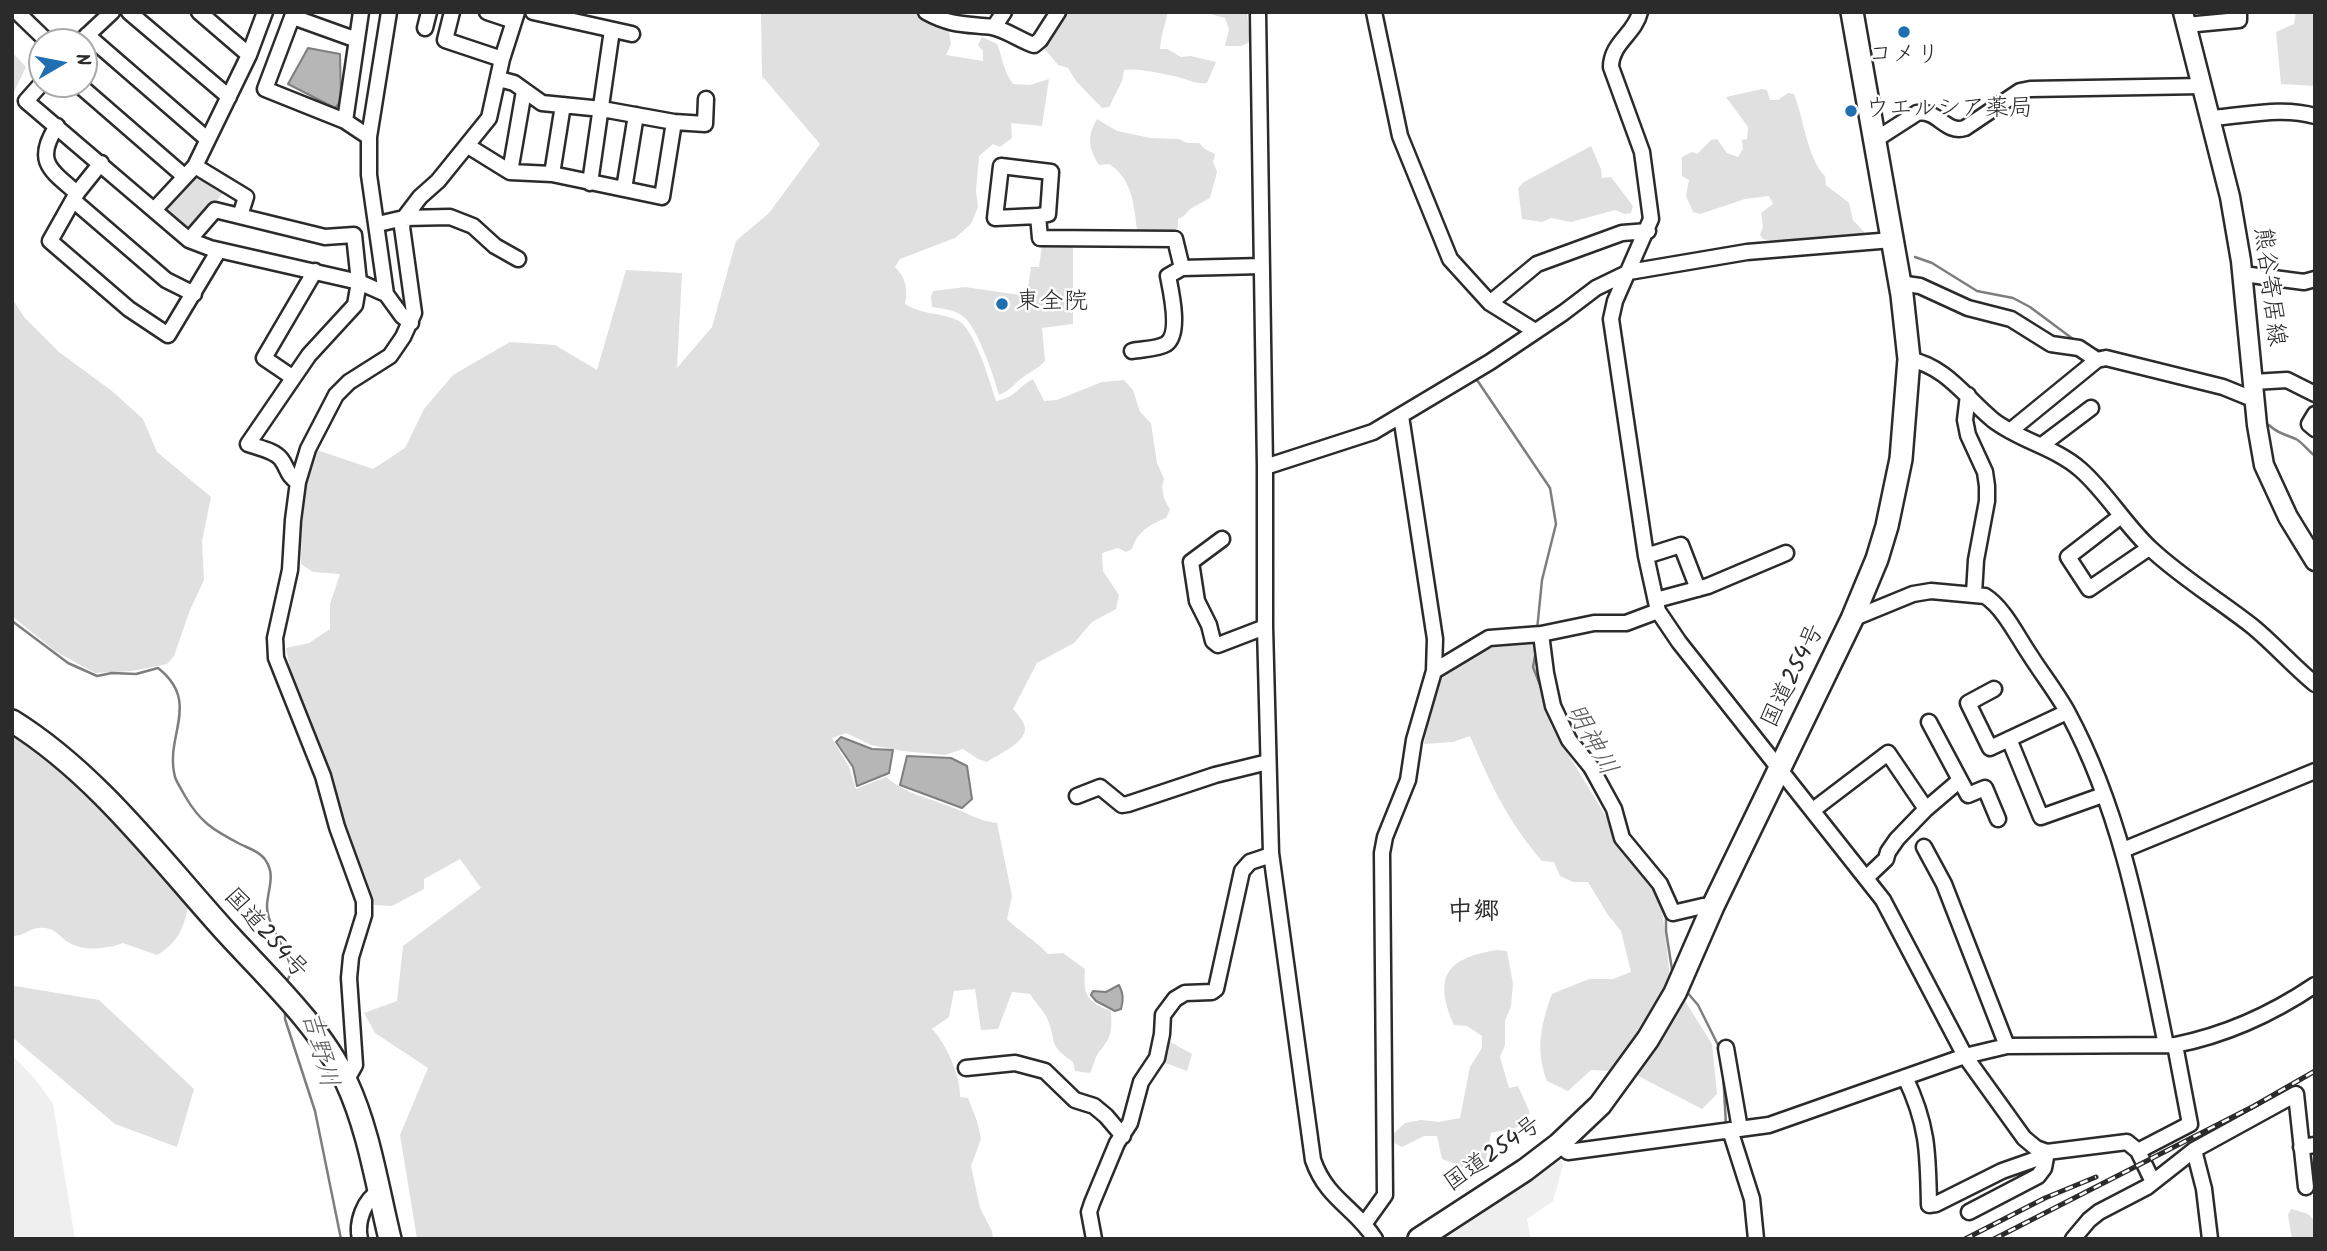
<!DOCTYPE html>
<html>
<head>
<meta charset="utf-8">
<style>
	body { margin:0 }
	#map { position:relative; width:2327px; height:1251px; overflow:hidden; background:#fff; font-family:Kalam,sans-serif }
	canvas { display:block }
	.frame { position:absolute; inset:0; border:14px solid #2b2b2b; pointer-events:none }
	.north { position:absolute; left:28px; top:28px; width:70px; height:70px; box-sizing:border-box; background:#fff; border:2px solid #aaa; border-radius:50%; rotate:80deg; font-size:19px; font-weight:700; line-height:28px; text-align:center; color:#2b2b2b }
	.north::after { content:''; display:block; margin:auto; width:24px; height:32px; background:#1f6fb2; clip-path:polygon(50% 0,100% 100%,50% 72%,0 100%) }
</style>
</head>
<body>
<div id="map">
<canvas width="2327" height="1251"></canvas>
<div class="frame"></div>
<div class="north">N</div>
</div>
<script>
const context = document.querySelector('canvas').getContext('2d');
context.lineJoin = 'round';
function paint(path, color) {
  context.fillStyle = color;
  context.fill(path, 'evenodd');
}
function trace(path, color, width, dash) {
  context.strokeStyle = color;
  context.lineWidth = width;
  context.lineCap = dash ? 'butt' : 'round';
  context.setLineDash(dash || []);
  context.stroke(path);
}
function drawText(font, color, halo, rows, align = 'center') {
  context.font = font + ' Kalam,"Klee One",sans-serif';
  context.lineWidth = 5;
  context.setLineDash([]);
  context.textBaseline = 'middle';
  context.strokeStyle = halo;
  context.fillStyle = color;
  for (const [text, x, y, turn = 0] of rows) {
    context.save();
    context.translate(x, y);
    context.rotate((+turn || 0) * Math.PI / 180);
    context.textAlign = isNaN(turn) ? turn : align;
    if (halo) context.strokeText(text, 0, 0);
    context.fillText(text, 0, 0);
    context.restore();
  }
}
paint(new Path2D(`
	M12,1055L35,1079L53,1104L75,1239H12Z
	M1561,1160L1563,1165L1553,1201L1527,1219L1531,1239H1444Z`), '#efefef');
paint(new Path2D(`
	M761,12H929L948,25L951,44L946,55L983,61V51L978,45L982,37L997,44C1003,58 1003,71 1013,84L1030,85L1049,79L1042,126L1011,123L1012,138L1000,147L993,144L979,156L976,191L978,207L971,224L955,238L900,259L895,267C906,278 908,289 905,304C922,315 939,312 957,320C974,327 990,382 996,401C1017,397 1016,388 1033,379L1044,401L1057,400L1102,382L1124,380L1133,390L1140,412L1151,423L1157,463L1164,479L1162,487L1164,498L1170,510L1166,518C1149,525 1138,531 1132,549L1126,552L1118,548L1102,553L1103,571L1119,595L1116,609L1092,622L1074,643L1037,663L1013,709C1017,714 1025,722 1025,728C1026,743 997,755 987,762L978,759L963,749L945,755L903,751L871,745L846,733L832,738L849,767L856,789L886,777C907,795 931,798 956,809C974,816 977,820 997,823L1012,896L1007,919C1020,932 1035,940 1048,954L1063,953L1085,969C1083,994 1086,1002 1111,1011C1112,1030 1112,1037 1099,1052C1095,1057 1093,1067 1090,1073L1075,1071L1073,1062C1046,1043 1058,1044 1047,1018C1043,1010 1035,1002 1030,994L1012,992L998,1029L981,1030L975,989L954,991L949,1017L932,1029C946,1043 961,1077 960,1097L968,1098L977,1121L981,1139L971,1166L980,1208L992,1231L993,1239H417L400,1135L428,1068L375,1033L364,1013L397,1001L403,946L481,888L460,859L424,879V889L392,906L374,905L366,877L347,833L333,776L291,674L286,648L309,643L330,629V604L340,574L313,572L301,564L302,501L317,450L373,469L405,448L424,409L453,375L510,342L555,345L597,370L626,270L682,273L677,368L712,327L736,241L769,213L820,144L762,76Z
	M1064,12H1168C1165,24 1161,36 1160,49H1167L1181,57L1191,56L1216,62L1207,83C1195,85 1185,78 1174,76C1157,73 1140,68 1124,70L1122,81L1109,107L1102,108L1076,81L1068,68L1058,65L1043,47C1049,34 1059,26 1064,12Z
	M1203,12H1247L1250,42L1241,46H1225L1229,29L1225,18Z
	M2296,12H2315V86L2281,84L2276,32L2294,24Z
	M12,52L26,67L12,96Z
	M1762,89L1767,90L1770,100H1778L1788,93L1794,94C1804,119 1807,158 1825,176L1826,185L1849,203L1853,220L1865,233L1862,238L1835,236L1773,241L1763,239L1760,235L1763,226L1761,213L1773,204L1769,196L1745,199L1700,214L1693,212L1686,196L1689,180L1682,176V157L1692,152L1697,154L1711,140L1717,139L1727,153L1738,157L1743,149L1742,140L1747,139L1748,127L1726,97Z
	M1097,119L1117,131L1151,138L1179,139L1187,143H1199L1205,149L1215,154L1213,162L1217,172L1210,198L1190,209L1184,216L1178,219V227L1172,233L1137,230C1134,205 1132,178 1109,164L1099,165C1088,149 1087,135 1097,119Z
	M1591,146L1601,169L1602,178L1611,177L1633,206L1631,213L1625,214L1615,210L1571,222L1551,218L1542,222L1522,219L1518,188L1524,182Z
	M202,173L226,189L191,233L166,211L164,206L192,175Z
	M1073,244V324L1042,328L1045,361C1038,369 1029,372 1022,378C1013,385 1009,391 999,395C994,376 979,334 967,320C959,310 943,309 932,307L931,297L933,291L965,287L1027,296L1031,267H1039L1042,245Z
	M12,298L24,317L59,352L112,391L143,419L157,452L211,497L202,541L204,580L190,610L174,656L167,664L132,671L95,673L55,651L12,616Z
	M1490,642L1532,643L1540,649L1551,726L1607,818L1618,846L1652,889L1662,908L1670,977L1712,1044L1717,1094L1702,1109L1617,1065L1609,1071L1591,1070L1568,1091L1547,1081C1535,1050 1541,1024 1552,994L1589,979H1613L1631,972L1621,931L1608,915L1588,882H1573L1560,876L1554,862L1542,861C1507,820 1491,785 1470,736L1453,742L1424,744L1430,707L1440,674Z
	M12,730L45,760L81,781L189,904C183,928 180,941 157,955L123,943C106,949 83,952 68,942C61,938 57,931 50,929C30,924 27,937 12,936Z
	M1497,950L1507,951L1513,984L1511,1006L1505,1021V1045L1500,1057L1509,1088L1518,1086L1530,1113L1518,1127L1491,1133L1484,1169L1469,1173L1456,1164L1442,1159L1437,1136H1424L1402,1147L1394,1143L1392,1135L1405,1123L1421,1120L1439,1122L1460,1118L1470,1067L1482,1048V1036L1467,1026L1454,1025C1432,975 1448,958 1497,950Z
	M15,986L99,1000L194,1089L177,1147L115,1124L12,1037V990Z
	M1167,1040L1192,1054L1187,1071L1160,1061Z
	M2291,1209C2314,1215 2315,1215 2315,1239H2292L2288,1215Z`), '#e0e0e0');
const water = new Path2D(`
	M308,48L340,54L341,101L335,108L288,84Z
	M841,737L872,749L893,750L889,773L857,786L853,767L836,742Z
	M907,756L951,758L967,766L972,799L962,808L900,785Z
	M1119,985C1123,993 1124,999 1121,1009L1115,1011L1096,1001L1091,995L1093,991L1106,992Z`);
paint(water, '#b6b6b6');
trace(water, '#7e7e7e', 2);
trace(new Path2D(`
	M1915,257L1932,263L1977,291L2013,298L2030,307L2077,342
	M2089,348L2107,352
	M1466,384L1477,380L1550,488L1556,524L1542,580L1537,630
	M2269,425C2278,434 2285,434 2296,439C2303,443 2308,451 2315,456
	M12,621L68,663L97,676L112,673L136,674L158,668C202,703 164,735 175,777C177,783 182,790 185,796C200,822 213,830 240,844C248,848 261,852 266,861C276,876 267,891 267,907C267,924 286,949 291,967V973L286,983
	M1536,651L1533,667L1544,695
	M1579,763L1599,796
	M1666,913V931L1673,976
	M1686,991L1698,1005L1720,1049
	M285,1010V1019L315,1111L341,1239
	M1723,1072L1726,1125`), '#7e7e7e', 2.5);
const minor = new Path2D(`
	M129,12L229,97
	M199,12L249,55
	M294,12L265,89L345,121L369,137
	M389,12L369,137V175L386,294L402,316L411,323
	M452,12L445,40L502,59
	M487,12L514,21
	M533,12L632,34
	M926,12C951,26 966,24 992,27C1005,29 1021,41 1034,45L1040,40L1058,12
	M1258,12L1265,467V627L1271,853L1313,1160C1327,1200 1355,1207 1375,1239
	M1374,12L1400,136L1450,259L1490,303L1535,331
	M1640,12C1635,34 1611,43 1611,67L1642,152L1651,219L1615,301L1611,319L1646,556L1658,611L1679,642L1883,900L1965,1056L2024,1138L2036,1148L2047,1152L2127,1142L2138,1151L2153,1182
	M20,15L48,42
	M293,17L357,40
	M2186,25L2239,20V12
	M994,27L1004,12
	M425,28L429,12
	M87,35L207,139
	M80,42L112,12
	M42,83L26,101L189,240L210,248L359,282L386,294
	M78,84L184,176
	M2211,118C2245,116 2281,106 2315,116
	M345,121L361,12
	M674,122L705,124L706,99
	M57,126C34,161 50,170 77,193
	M1875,140L1917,113C1938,109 1945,134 1965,128L2020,91L2030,89L2202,86
	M468,146L510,172L552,174L662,197L674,122L602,109L542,103L514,83L499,79
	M101,163L77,193L50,241L129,309L168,335L219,250
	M195,166L246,197L240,216
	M510,172L524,91
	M552,174L563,105
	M590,183L612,30
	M624,189L636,115
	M73,200L166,280L194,294
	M154,210L195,166L249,55L265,12
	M1038,216L1048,214L1051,172L1001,166L995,218L1038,216L1040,238L1175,239L1182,268L1262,266
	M378,224L404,218L450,217L473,226L495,246L518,259
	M189,240L215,210L325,237L354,235L359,282L355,305L309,355L248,444C259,448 274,450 281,459C288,468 287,476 298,482
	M2243,274L2304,282L2315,279
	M1899,283L1920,286L1968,308L2011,319L2051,344L2079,348L2097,360
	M1490,303L1537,264L1622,233L1648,231
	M1132,351C1142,349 1158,349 1166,344C1181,334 1171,291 1168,276L1182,268
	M1909,359C1947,367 1965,397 1993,420C2020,441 2055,447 2081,470C2107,493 2125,525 2151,549C2182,578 2219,600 2252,626C2274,644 2293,666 2315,684
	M292,377L264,358L315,271
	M2253,382L2287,380L2315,394
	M1968,395L1965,420L1968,435L1985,472L1987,486V501L1976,560L1974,594
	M2315,414L2309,424L2315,429
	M2010,431L2097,360L2106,358L2223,387L2255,400
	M2042,445L2091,408
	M1265,467L1373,432L1490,362L1563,313L1596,288L1629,272L1747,252L1892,240
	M2121,516L2068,557L2089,589L2149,548
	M1222,539L1191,562L1197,601L1209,625L1213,641L1218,645L1265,627
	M1646,556L1681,545L1698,589
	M1656,600L1708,586L1786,553
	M1852,619L1913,594L1931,591L1985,596C2004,608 2017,636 2030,655C2042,674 2057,693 2068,713C2123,815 2143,933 2166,1045
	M1541,634L1546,673L1553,706L1569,740L1591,767L1614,809L1622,838L1660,884L1673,913L1703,906H1713
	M1434,671L1489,638L1541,634L1594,623H1626L1658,611
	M1994,689L1968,703L1990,748L2067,712
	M1929,722L1968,795L1985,788L1998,819
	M2009,739L2041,817L2103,795
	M1077,796L1100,787L1122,805L1128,804L1215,775L1268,762
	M1813,810L1888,753L1926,809
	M1924,847L1944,884L2007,1046
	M2123,850L2315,771
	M1866,878L1886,859L1888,852L1897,839L1926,809L1960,780
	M1726,1048L1740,1129
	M966,1068L1015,1063L1045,1071L1075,1100L1094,1106L1106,1116L1123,1136
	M1905,1077C1928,1125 1928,1153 1929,1205L1936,1204L2002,1171L2039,1158L2047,1152
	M346,1081L355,1065L349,978L351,957L364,915V901L337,827L323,776L276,658L275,638L290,570L293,520L298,482L308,449L336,395L349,382L390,356L403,337L414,313L402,227L404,218L420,197L438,181L489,118L502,59L517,12
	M1730,1130L1752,1199L1756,1239
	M1559,1144L1568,1152L1769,1125L1965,1056L2007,1046L2175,1045C2226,1035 2272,1014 2315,985
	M2301,1147L2315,1145
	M2194,1150L2204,1189L2210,1239
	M2138,1151L2190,1124L2175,1045
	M1969,1212L2038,1176L2044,1168L2047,1152
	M1365,1223L1385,1195L1382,853L1385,837L1408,780L1414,740L1434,671L1435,639L1401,416
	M360,1239C356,1223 364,1199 379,1192
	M1094,1239L1089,1212L1092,1203L1117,1143L1130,1123L1141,1082L1157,1058L1162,1034L1163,1015L1175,999L1185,993L1212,992L1216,989L1242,871L1250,862L1271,855
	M2073,1239L2089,1220L2099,1212L2147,1187L2194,1150L2296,1094L2306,1187`);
const major = new Path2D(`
	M2183,12L2230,197L2241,261L2257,425L2264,465L2288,517L2315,561`);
const highway = new Path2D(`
	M12,721C96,773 160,859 226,932C267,977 320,1026 346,1081C369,1130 377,1186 390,1239
	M1419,1239L1525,1170L1559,1144L1600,1105L1648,1039L1675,993L1713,906L1852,619L1877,559L1887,526L1901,459L1909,359L1902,295L1852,12`);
trace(minor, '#2b2b2b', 19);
trace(major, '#2b2b2b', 23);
trace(highway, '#2b2b2b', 26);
trace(minor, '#fff', 14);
trace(major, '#fff', 18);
trace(highway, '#fff', 21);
const rail = new Path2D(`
	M1965,1239L2045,1198L2096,1177
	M1994,1239L2254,1106L2315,1071`);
trace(rail, '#2b2b2b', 5);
trace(rail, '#fff', 2.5, [8]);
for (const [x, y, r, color] of [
	[1904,32,7,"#1f6fb2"],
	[1851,111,7,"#1f6fb2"],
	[1002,304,7,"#1f6fb2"]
]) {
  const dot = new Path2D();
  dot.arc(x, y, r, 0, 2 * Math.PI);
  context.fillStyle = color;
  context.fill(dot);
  trace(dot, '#fff', 2.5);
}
drawText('24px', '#2b2b2b', '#fff', [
	["コメリ",1904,57,"center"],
	["ウエルシア薬局",1865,111],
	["東全院",1016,304]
], 'left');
drawText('24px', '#2b2b2b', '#fff', [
	["熊谷寄居線",2267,287,83],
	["国道254号",1795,677,-64],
	["国道254号",264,935,48],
	["国道254号",1494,1156,-35]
]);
drawText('italic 26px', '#5c5c5c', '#fff', [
	["明神川",1589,741,61],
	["吉野川",317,1050,75]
]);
drawText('bold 26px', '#2b2b2b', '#fff', [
	["中郷",1473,915]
]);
</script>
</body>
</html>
